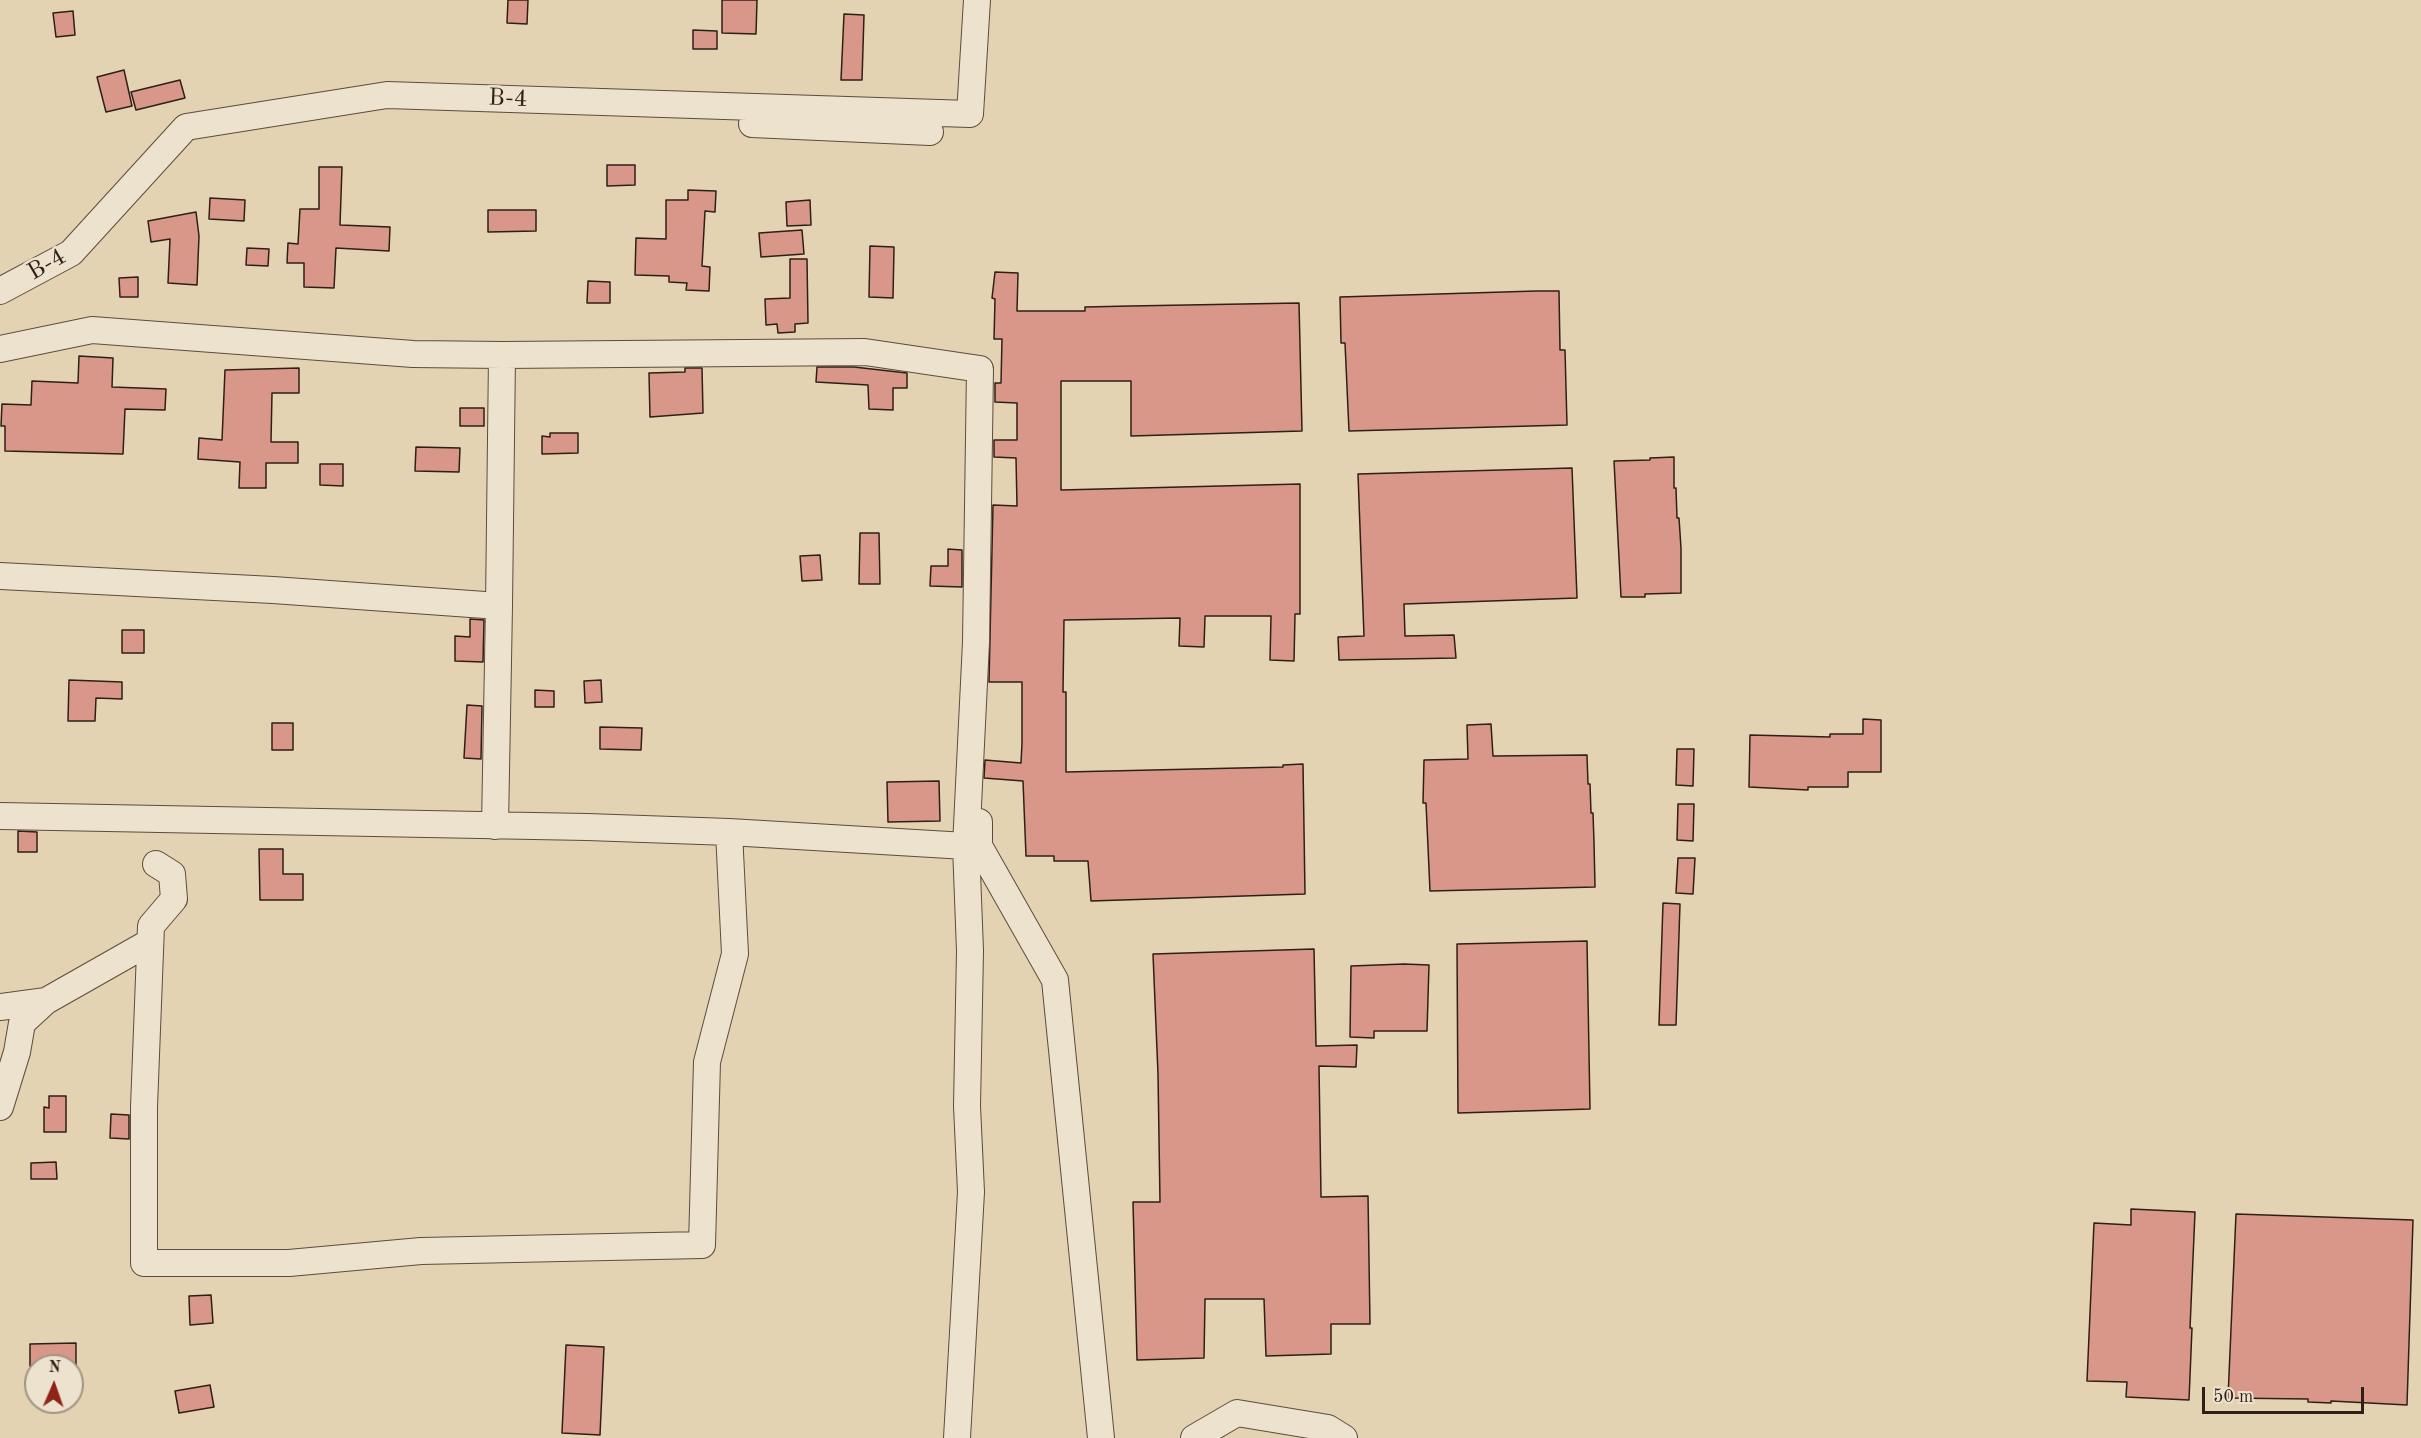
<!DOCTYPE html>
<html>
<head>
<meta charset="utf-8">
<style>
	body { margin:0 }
	#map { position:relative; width:2421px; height:1438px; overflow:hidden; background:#e3d3b2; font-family:"Old Standard TT",serif }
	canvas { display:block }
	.north { position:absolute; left:24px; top:1354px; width:60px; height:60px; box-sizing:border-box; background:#ede2cd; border:2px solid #a19484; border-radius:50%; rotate:2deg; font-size:16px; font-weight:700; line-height:24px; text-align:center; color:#2f1f16 }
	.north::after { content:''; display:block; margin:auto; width:21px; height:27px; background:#8f2418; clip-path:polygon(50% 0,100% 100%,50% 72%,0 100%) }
	.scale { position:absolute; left:2202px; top:1387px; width:162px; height:27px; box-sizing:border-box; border:3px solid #2f1f16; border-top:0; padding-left:8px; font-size:18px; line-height:21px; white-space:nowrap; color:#2f1f16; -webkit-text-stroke:4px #ede2cd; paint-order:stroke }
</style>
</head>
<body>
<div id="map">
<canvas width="2421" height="1438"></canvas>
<div class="north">N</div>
<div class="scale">50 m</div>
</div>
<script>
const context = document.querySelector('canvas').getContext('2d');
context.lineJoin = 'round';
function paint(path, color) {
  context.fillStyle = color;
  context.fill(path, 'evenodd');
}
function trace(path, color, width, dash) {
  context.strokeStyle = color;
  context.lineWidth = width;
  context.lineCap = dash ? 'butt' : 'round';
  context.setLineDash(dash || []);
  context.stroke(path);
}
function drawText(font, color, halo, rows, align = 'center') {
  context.font = font + ' "Old Standard TT",serif';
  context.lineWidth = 5;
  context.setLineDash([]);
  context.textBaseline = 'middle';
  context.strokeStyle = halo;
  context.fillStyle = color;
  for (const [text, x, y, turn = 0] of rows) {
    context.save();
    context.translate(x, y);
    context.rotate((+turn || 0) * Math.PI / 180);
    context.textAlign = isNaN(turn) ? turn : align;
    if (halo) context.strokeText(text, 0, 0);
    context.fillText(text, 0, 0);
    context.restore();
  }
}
const building = new Path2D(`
	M508,0H528L527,24L507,23Z
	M722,0H757L756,34L722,33Z
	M73,11L75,35L56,37L53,13Z
	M844,14L864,15L862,80H841Z
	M693,30L717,31V49H693Z
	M124,70L132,106L106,112L97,77Z
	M180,80L185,98L136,110L131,92Z
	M607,165H635V185L607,186Z
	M319,167H342L340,225L390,227L389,251L336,248L334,288L304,287V263H287L288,243L298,244L300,209H319Z
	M688,190L716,191L715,212L705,211L702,266L710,267L709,291L686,290L687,283L669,282V276L635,275L636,238L666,239V200H688Z
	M210,198L245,200L244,221L209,219Z
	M810,200L811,225L787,226L786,202Z
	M488,210H536V231L488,232Z
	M196,212L199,236L197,285L168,283L170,239L151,242L148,221Z
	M802,230L804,254L761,257L759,233Z
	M870,246L894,247L893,298L869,297Z
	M247,248L269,249L268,266L246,265Z
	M790,259H807L808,323L795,324V332L778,333L777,324L766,325L765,299L790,298Z
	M995,272L1018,273L1017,311H1085V307L1130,306L1299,303L1302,431L1131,436V381H1061V490L1300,484V614H1295L1294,661L1270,660L1271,616H1205L1204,647L1179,646L1180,618L1064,620L1063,692H1066V772L1283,767V765L1303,764L1305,894L1091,901L1088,861H1054V856H1026L1023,781L984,778L985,760L1021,763L1022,743V682H989L993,505L1017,506L1016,458L994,457V440H1017V403L995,402V383H1001L1002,339H994L995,299L992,298Z
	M138,277V297H120L119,278Z
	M588,281L610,282V303H587Z
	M1536,291H1559L1560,350H1565L1567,425L1349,431L1345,343H1341L1340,297Z
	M79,356L113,358L112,387L166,389L165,410L125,409L123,454L5,451V426H1L2,404L31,405L32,381L78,383Z
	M817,367H854L907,373V388H893V410L869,409L868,385L816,382Z
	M299,368V393H272L271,442H298V463H266V488H239L240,462L198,459L199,438L222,440L225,370Z
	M685,368H702L703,413L650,417L649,373L685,372Z
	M460,408H484V426H460Z
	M550,433H578V453L542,454V436L550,437Z
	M416,447L460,448L459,472L415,471Z
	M1674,457V488H1676L1677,518H1679L1681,548V593L1645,594V597H1621L1614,461L1650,460V458Z
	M320,464H343V486L320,485Z
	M1572,468L1577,598L1404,604L1405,636L1454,635L1456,658L1339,660L1338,637L1364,636L1358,474Z
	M860,533H879L880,584H859Z
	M948,549L962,550V587L930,586L931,566H948Z
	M820,555L822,580L802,581L800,556Z
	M470,619L484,620L483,662L455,661V636L470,637Z
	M122,630H144V653H122Z
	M69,680L122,682V699L96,698L95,721H68Z
	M601,680L602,702L585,703L584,681Z
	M535,690L554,691V707H535Z
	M467,705L482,706L481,759L464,758Z
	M1863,719L1881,720V772H1848V787H1808V790L1749,787L1750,735L1830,737V734H1863Z
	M272,723H293V750H272Z
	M1491,724L1493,756L1587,755L1588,784H1590L1591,813H1593L1594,842L1595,887L1430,891L1426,803H1423L1424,760L1468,759L1467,725Z
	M600,727L642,728L641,750L600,749Z
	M1677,749H1694L1693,786L1676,785Z
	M939,781L940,821L888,822L887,782Z
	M1678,804H1694L1693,841L1677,840Z
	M18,831L37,832V852H18Z
	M259,849H283V874H303V900H260Z
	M1678,858H1695L1693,894L1676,893Z
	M1663,903L1680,904L1676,1025H1659Z
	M1587,941L1590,1109L1458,1113L1457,944Z
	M1314,949L1316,1046L1357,1045L1356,1067L1319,1066L1321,1197L1368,1196L1370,1324H1331V1354L1266,1356L1264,1299H1205L1204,1358L1137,1360L1133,1202H1160L1158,1074L1153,954Z
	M1404,964L1429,965L1427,1031H1374V1038L1350,1037L1351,966Z
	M49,1096H66V1132H44V1107L49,1108Z
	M111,1114L129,1115V1139L110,1138Z
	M56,1162L57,1179H31V1163Z
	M2131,1209L2195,1212L2190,1328H2192L2189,1400L2126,1397L2127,1382L2087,1381L2094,1223L2131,1225Z
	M2236,1214L2413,1220L2407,1405L2331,1401V1403L2308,1402V1399L2228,1398Z
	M211,1295L213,1323L190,1325L189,1296Z
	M76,1343V1366H30V1344Z
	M566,1345L604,1347L600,1435L562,1433Z
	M210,1385L214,1407L179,1413L175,1391Z`);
paint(building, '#d89789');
trace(building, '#2f1f16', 1.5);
const minor = new Path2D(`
	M752,124L930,132
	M0,291L71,253L186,127L387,95L970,114L977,0
	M0,349L92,330L413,354L502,355L499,606L273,590L0,576
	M502,355L865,352L980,369L976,642L966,846L970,951L967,1106L971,1192L957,1438
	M0,816L587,827L729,832L966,846
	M979,822V846L1055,980L1101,1438
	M495,826L499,606
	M156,864L172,874L174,899L151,926L144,1107V1263H289L421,1251L702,1245L707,1062L735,954L729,832
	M0,1007L46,1001L150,942
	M0,1107L17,1052L22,1023L46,1001
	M1194,1438L1237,1413L1328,1428L1344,1438`);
trace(minor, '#5c4c3d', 28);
trace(minor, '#ede2cd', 26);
drawText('24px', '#2f1f16', '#ede2cd', [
	["B-4",508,99,2],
	["B-4",47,265,-30]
]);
</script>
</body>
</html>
